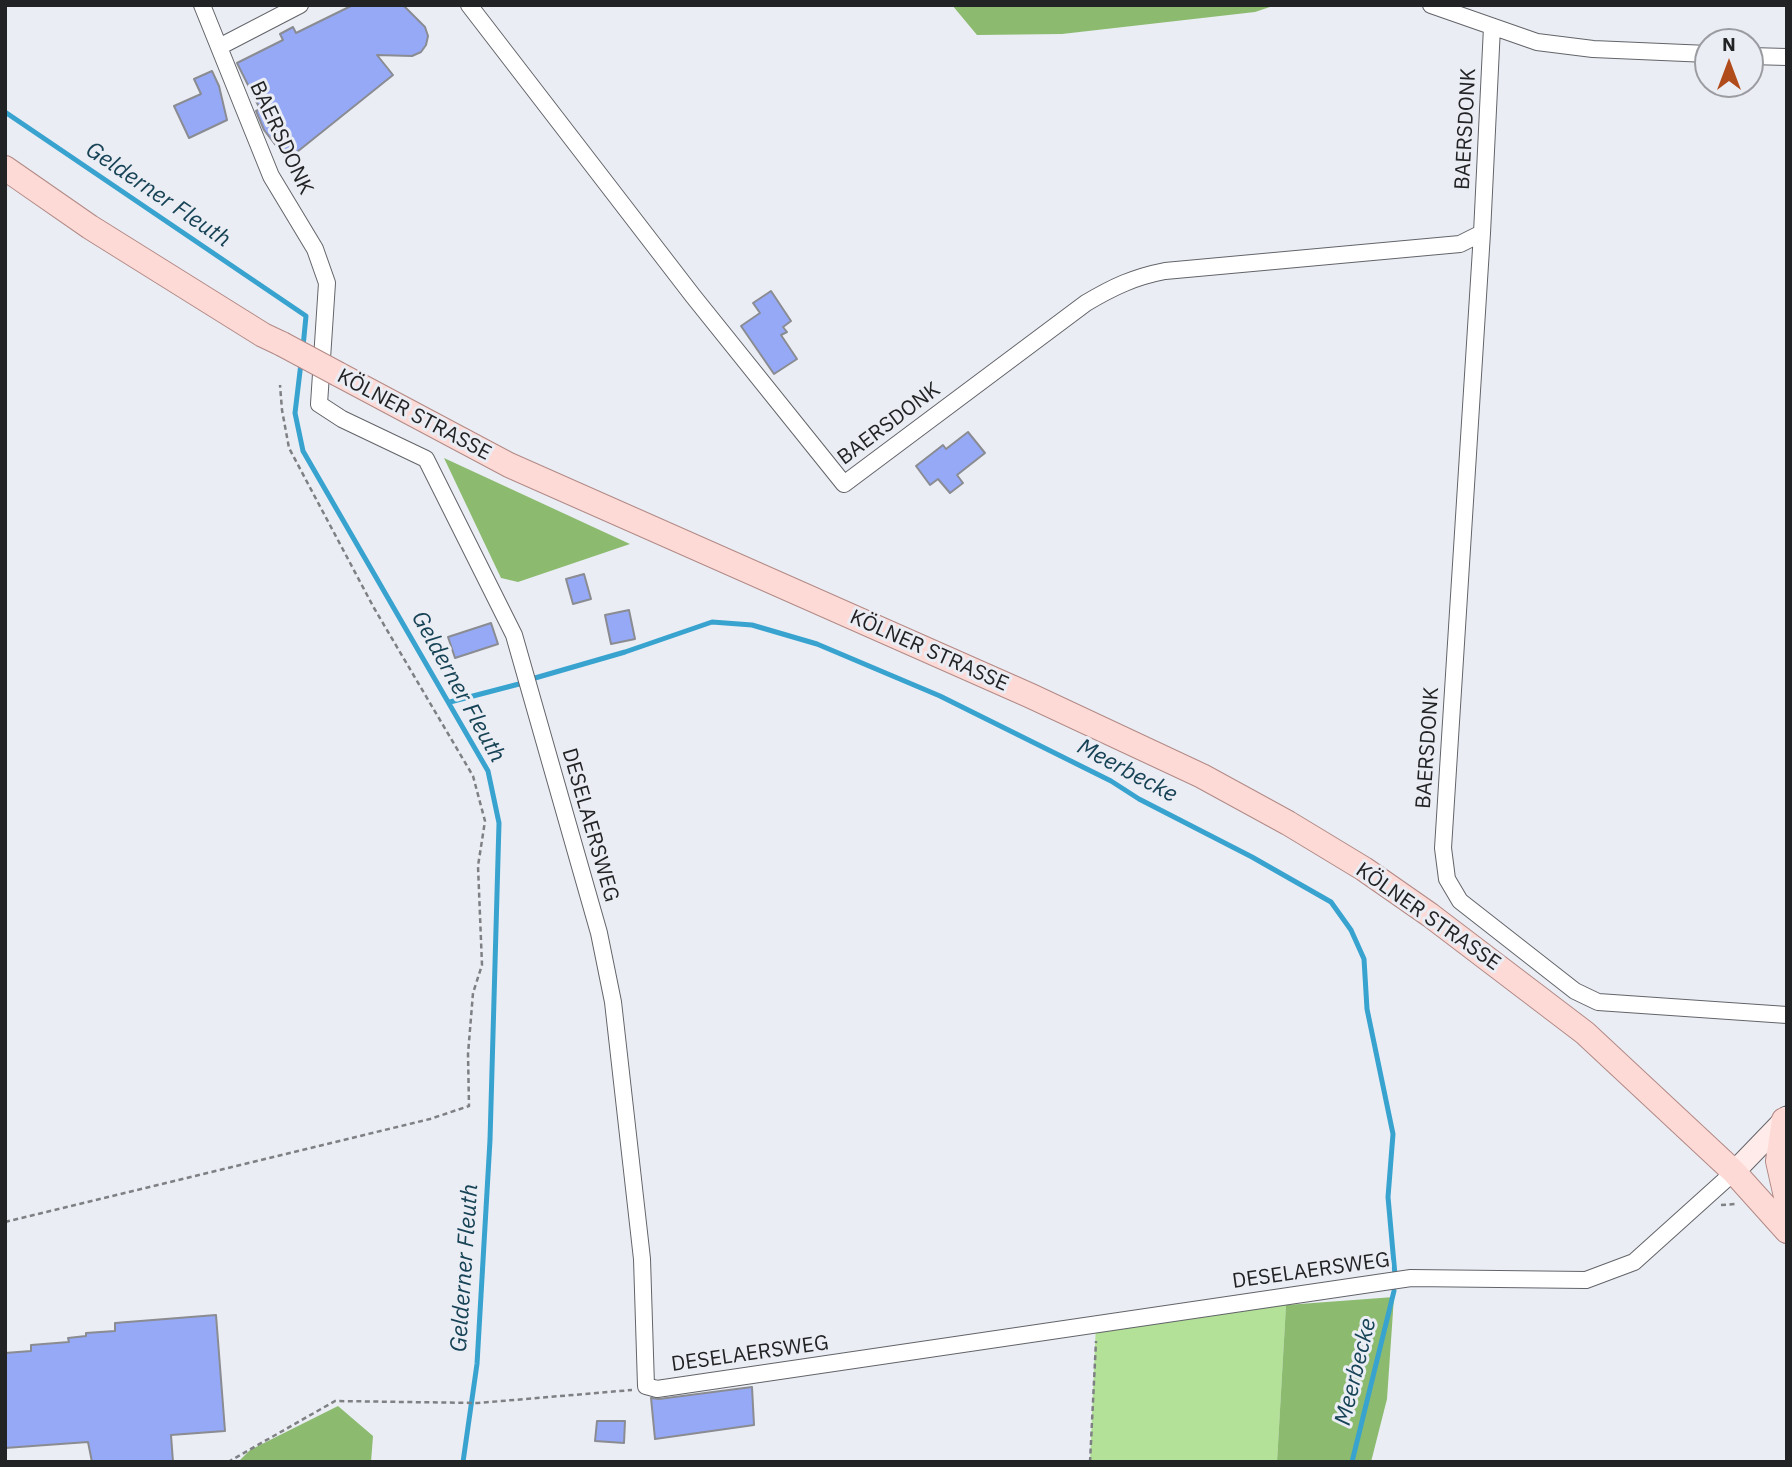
<!DOCTYPE html>
<html>
<head>
<meta charset="utf-8">
<style>
	body { margin:0 }
	#map { position:relative; width:1792px; height:1467px; overflow:hidden; background:#ebedf4; font-family:"IBM Plex Sans",sans-serif }
	canvas { display:block }
	.frame { position:absolute; inset:0; border:7px solid #222325; pointer-events:none }
	.north { position:absolute; left:1694px; top:28px; width:70px; height:70px; box-sizing:border-box; background:#ebedf4; border:2px solid #9b9ca1; border-radius:50%; rotate:0deg; font-size:19px; font-weight:700; line-height:28px; text-align:center; color:#222325 }
	.north::after { content:''; display:block; margin:auto; width:24px; height:32px; background:#b04b1b; clip-path:polygon(50% 0,100% 100%,50% 72%,0 100%) }
</style>
</head>
<body>
<div id="map">
<canvas width="1792" height="1467"></canvas>
<div class="frame"></div>
<div class="north">N</div>
</div>
<script>
const context = document.querySelector('canvas').getContext('2d');
context.lineJoin = 'round';
function paint(path, color) {
  context.fillStyle = color;
  context.fill(path, 'evenodd');
}
function trace(path, color, width, dash) {
  context.strokeStyle = color;
  context.lineWidth = width;
  context.lineCap = dash ? 'butt' : 'round';
  context.setLineDash(dash || []);
  context.stroke(path);
}
function drawText(font, color, halo, rows, align = 'center') {
  context.font = font + ' "IBM Plex Sans",sans-serif';
  context.lineWidth = 6;
  context.setLineDash([]);
  context.textBaseline = 'middle';
  context.strokeStyle = halo;
  context.fillStyle = color;
  for (const [text, x, y, turn = 0] of rows) {
    context.save();
    context.translate(x, y);
    context.rotate((+turn || 0) * Math.PI / 180);
    context.textAlign = isNaN(turn) ? turn : align;
    if (halo) context.strokeText(text, 0, 0);
    context.fillText(text, 0, 0);
    context.restore();
  }
}
paint(new Path2D(`
	M1286,1305L1277,1462H1090L1096,1323Z`), '#b2e197');
paint(new Path2D(`
	M952,5H1276L1255,12L1062,34L977,35Z
	M444,458L630,544L518,582L501,578Z
	M1394,1297L1387,1399L1371,1462H1277L1286,1305Z
	M338,1406L373,1436L371,1462H238L250,1450Z`), '#8cbb70');
trace(new Path2D(`
	M5,112L306,316L303,347
	M301,363L295,413L303,451L488,771L499,823L490,1140L477,1364L463,1462
	M535,678L625,652L712,622L752,625L817,644L940,696L1111,781L1139,799L1252,857L1331,902L1351,930L1364,959L1367,1009L1393,1134L1388,1197L1395,1275
	M450,702L519,684
	M1352,1462L1394,1291`), '#38a3cf', 5);
const building = new Path2D(`
	M353,5H403L425,27L428,36L426,45L421,52L412,56L377,55L393,75L287,160L264,130L256,111L260,109L237,63L283,40L280,34L293,27L296,33Z
	M212,71L219,86L227,120L189,138L174,106L201,94L194,79Z
	M771,291L791,321L783,327L787,332L781,335L797,359L774,374L741,326L760,313L753,303Z
	M968,432L985,453L957,475L963,483L950,493L938,479L930,485L916,466L943,445L946,449Z
	M584,574L591,599L573,604L566,579Z
	M629,610L635,639L611,644L605,615Z
	M491,623L498,644L455,658L448,637Z
	M216,1315L225,1431L171,1435L173,1462H92L88,1442L5,1448V1353L31,1351V1345L69,1342L68,1338L86,1336V1333L115,1331V1323Z
	M752,1387L754,1425L655,1439L651,1398L659,1399Z
	M597,1421H625L624,1443L595,1441Z`);
paint(building, '#95a9f7');
trace(building, '#8a8c92', 2);
const minor = new Path2D(`
	M202,5L271,176L315,249L327,283L319,404L342,419L426,459L514,635L599,933L613,1002L642,1259L646,1386L657,1389L1411,1278L1586,1280L1634,1262L1734,1172
	M469,5L693,296L844,484L1086,303C1113,287 1134,277 1165,271L1460,244L1482,233L1492,27
	M1431,5L1537,42L1593,49L1708,54
	M219,47L300,5
	M1750,56L1787,57
	M1482,233L1443,848L1447,879L1460,901L1575,991L1598,1002L1787,1015`);
const secondary = new Path2D(`
	M1734,1172L1787,1117`);
const primary = new Path2D(`
	M5,168L90,227L263,335L282,344
	M338,374L509,465L1031,696L1202,776L1288,823L1364,869L1430,915L1585,1033L1734,1172L1787,1231
	M1784,1120L1778,1161L1787,1201`);
trace(minor, '#626469', 18);
trace(secondary, '#626469', 23);
trace(primary, '#b18a86', 26);
trace(new Path2D(`
	M1721,1205L1735,1204
	M5,1222L430,1119L469,1106L468,1054L473,993L482,965L478,866L485,821L473,776L374,608L289,448L282,410L280,385
	M228,1462L335,1401L478,1403L632,1390
	M1090,1462L1096,1341`), '#7e8084', 2.5, [5, 3.5]);
trace(minor, '#fff', 16);
trace(secondary, '#ffecea', 21);
trace(primary, '#fedad6', 24);
const primaryBridge = new Path2D(`
	M282,344L338,374`);
trace(primaryBridge, '#b18a86', 26, []);
trace(primaryBridge, '#fedad6', 24);
drawText('21px', '#222325', '#ebedf4', [
	["BAERSDONK",1466,129,-87],
	["BAERSDONK",281,138,65],
	["KÖLNER STRASSE",414,415,28],
	["BAERSDONK",889,424,-37],
	["KÖLNER STRASSE",929,651,24],
	["BAERSDONK",1428,748,-86],
	["DESELAERSWEG",590,825,74],
	["KÖLNER STRASSE",1428,917,35],
	["DESELAERSWEG",1311,1271,-8],
	["DESELAERSWEG",750,1354,-8]
]);
drawText('italic 23px', '#174356', '#ebedf4', [
	["Gelderner Fleuth",158,195,34],
	["Gelderner Fleuth",458,687,61],
	["Meerbecke",1127,771,28],
	["Gelderner Fleuth",465,1268,-86],
	["Meerbecke",1356,1372,-76]
]);
</script>
</body>
</html>
